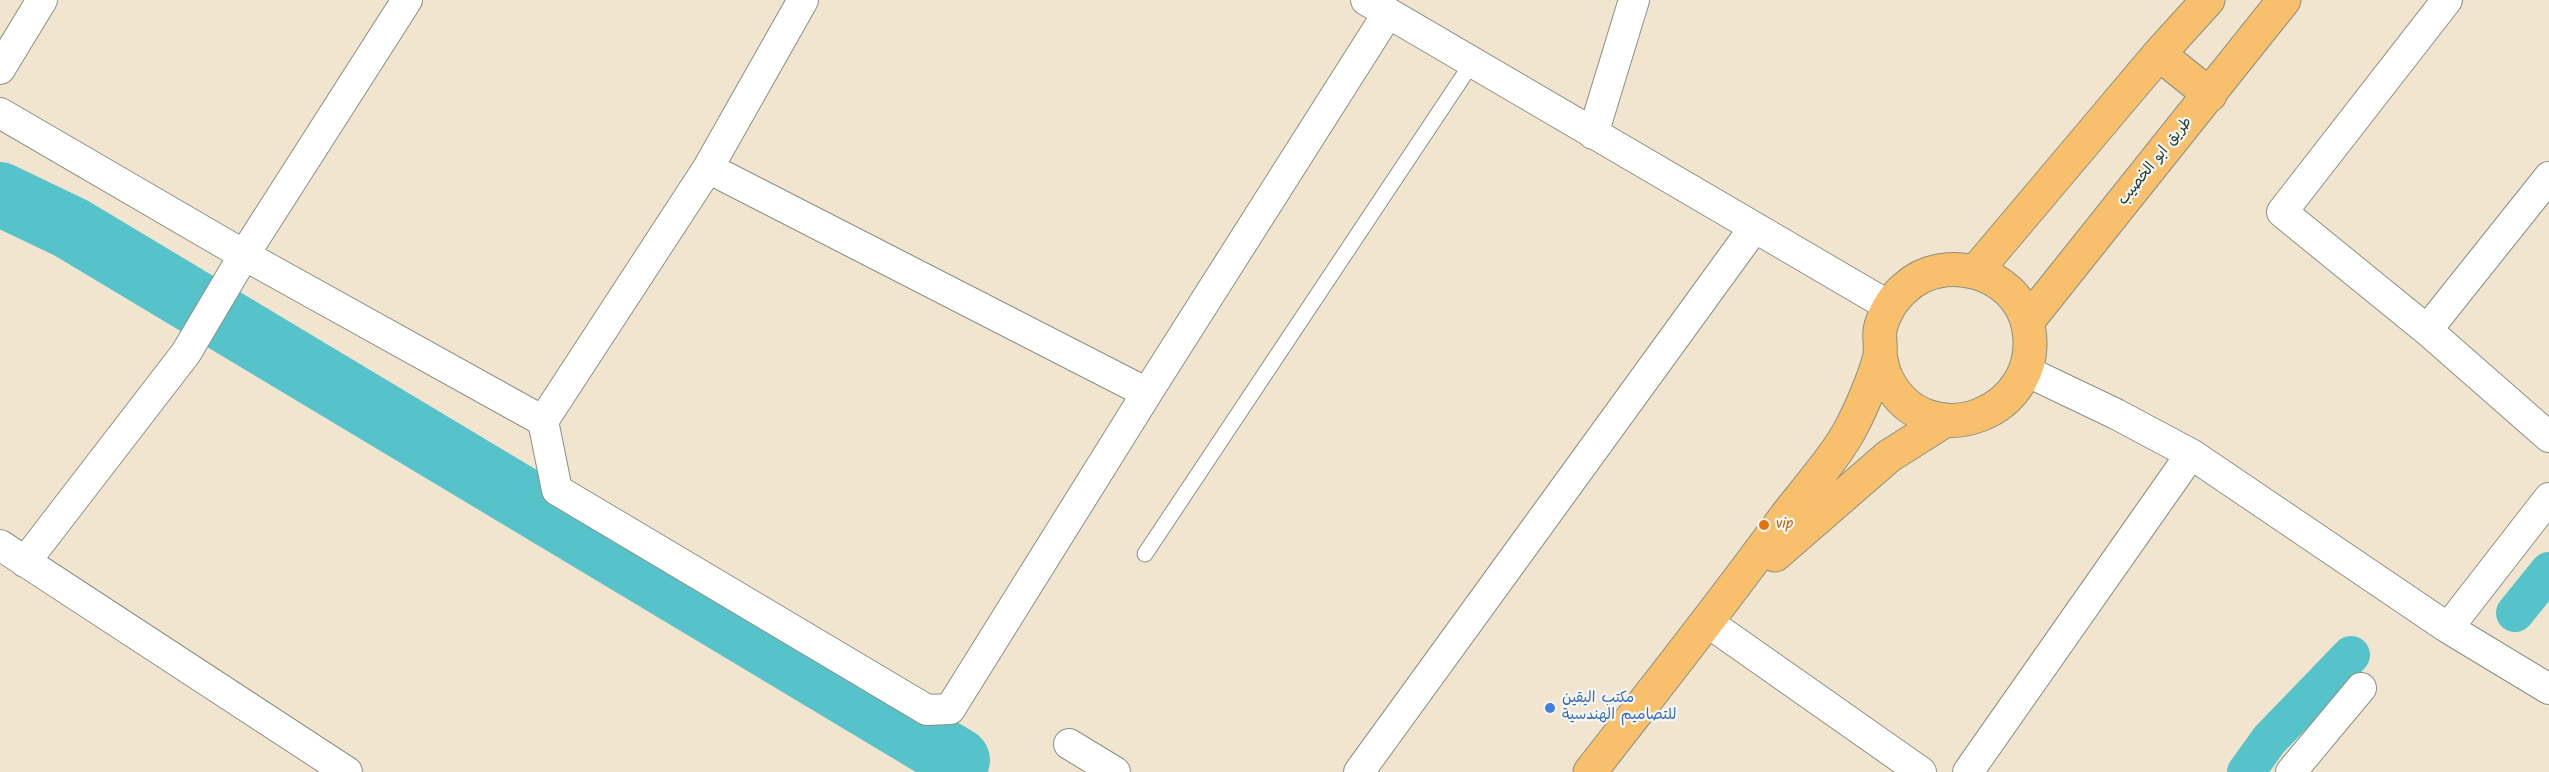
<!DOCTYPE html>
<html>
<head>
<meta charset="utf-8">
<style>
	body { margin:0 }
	canvas { display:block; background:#f2e5cf }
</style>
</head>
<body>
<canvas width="2549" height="772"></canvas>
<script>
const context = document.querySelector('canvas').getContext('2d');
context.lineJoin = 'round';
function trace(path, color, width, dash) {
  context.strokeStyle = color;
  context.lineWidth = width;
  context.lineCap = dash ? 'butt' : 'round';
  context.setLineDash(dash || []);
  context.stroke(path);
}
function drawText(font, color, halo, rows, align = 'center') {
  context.font = font + ' Kalam,"Playpen Sans Arabic",sans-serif';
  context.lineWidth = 4.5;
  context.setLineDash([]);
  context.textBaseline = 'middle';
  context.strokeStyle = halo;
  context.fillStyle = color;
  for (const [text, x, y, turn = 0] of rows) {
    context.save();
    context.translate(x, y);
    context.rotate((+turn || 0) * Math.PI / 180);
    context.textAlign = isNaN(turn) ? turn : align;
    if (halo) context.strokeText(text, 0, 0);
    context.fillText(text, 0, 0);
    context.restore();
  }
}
trace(new Path2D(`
	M2515,613L2549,571
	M2246,772L2269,740L2351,655`), '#56c3cb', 38);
trace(new Path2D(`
	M0,194L71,228L958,760`), '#56c3cb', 64);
const lane = new Path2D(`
	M1145,554L1472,63`);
const street = new Path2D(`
	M803,0L708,168L543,421L557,490L927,710L950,709L1147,393
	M1366,0L1889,306
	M2447,0L2282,212L2427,330L2549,437
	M0,69L42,0
	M0,113L244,255L543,421
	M1593,134L1634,0
	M708,168L1147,393L1388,13
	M2427,330L2549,177
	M2026,371L2116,414L2191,454L2448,628L2549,689
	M0,545L347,772
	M25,562L186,353L244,255L407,0
	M1706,621L1921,772
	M2448,628L2549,498
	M1069,744L1115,772
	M1359,772L1754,228
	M1968,772L2191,454
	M2291,772L2361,688`);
const primary = new Path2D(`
	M2159,54L2210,95
	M1976,271L2159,54L2208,0
	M2027,322L2284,0
	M1775,555L1889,456L1946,420
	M1590,772C1656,687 1723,603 1786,516C1806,490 1839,453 1853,424C1861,409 1877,371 1880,355C1881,347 1879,338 1880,330C1883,315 1893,298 1905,288C1943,252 2016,271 2028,325C2047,413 1927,459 1887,379C1883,372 1882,363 1880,355`);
trace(lane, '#889182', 17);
trace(street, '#889182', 32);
trace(primary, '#889182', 35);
trace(lane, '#fff', 15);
trace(street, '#fff', 30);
trace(primary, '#f8bf6c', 33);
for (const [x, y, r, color] of [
	[1764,525,6,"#e8710a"],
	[1550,708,6,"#3f7fe0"]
]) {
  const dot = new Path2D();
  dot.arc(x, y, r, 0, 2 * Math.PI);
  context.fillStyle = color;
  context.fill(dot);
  trace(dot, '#f6f6f2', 2);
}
drawText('15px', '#1f3d34', '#f6f6f2', [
	["طريق ابو الخصيب",2156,162,-51]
]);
drawText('15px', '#c56008', '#f6f6f2', [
	["vip",1776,525]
], 'left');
drawText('15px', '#366cbe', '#f6f6f2', [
	["مكتب اليقين",1562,699],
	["للتصاميم الهندسية",1562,716]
], 'left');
</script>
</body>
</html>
